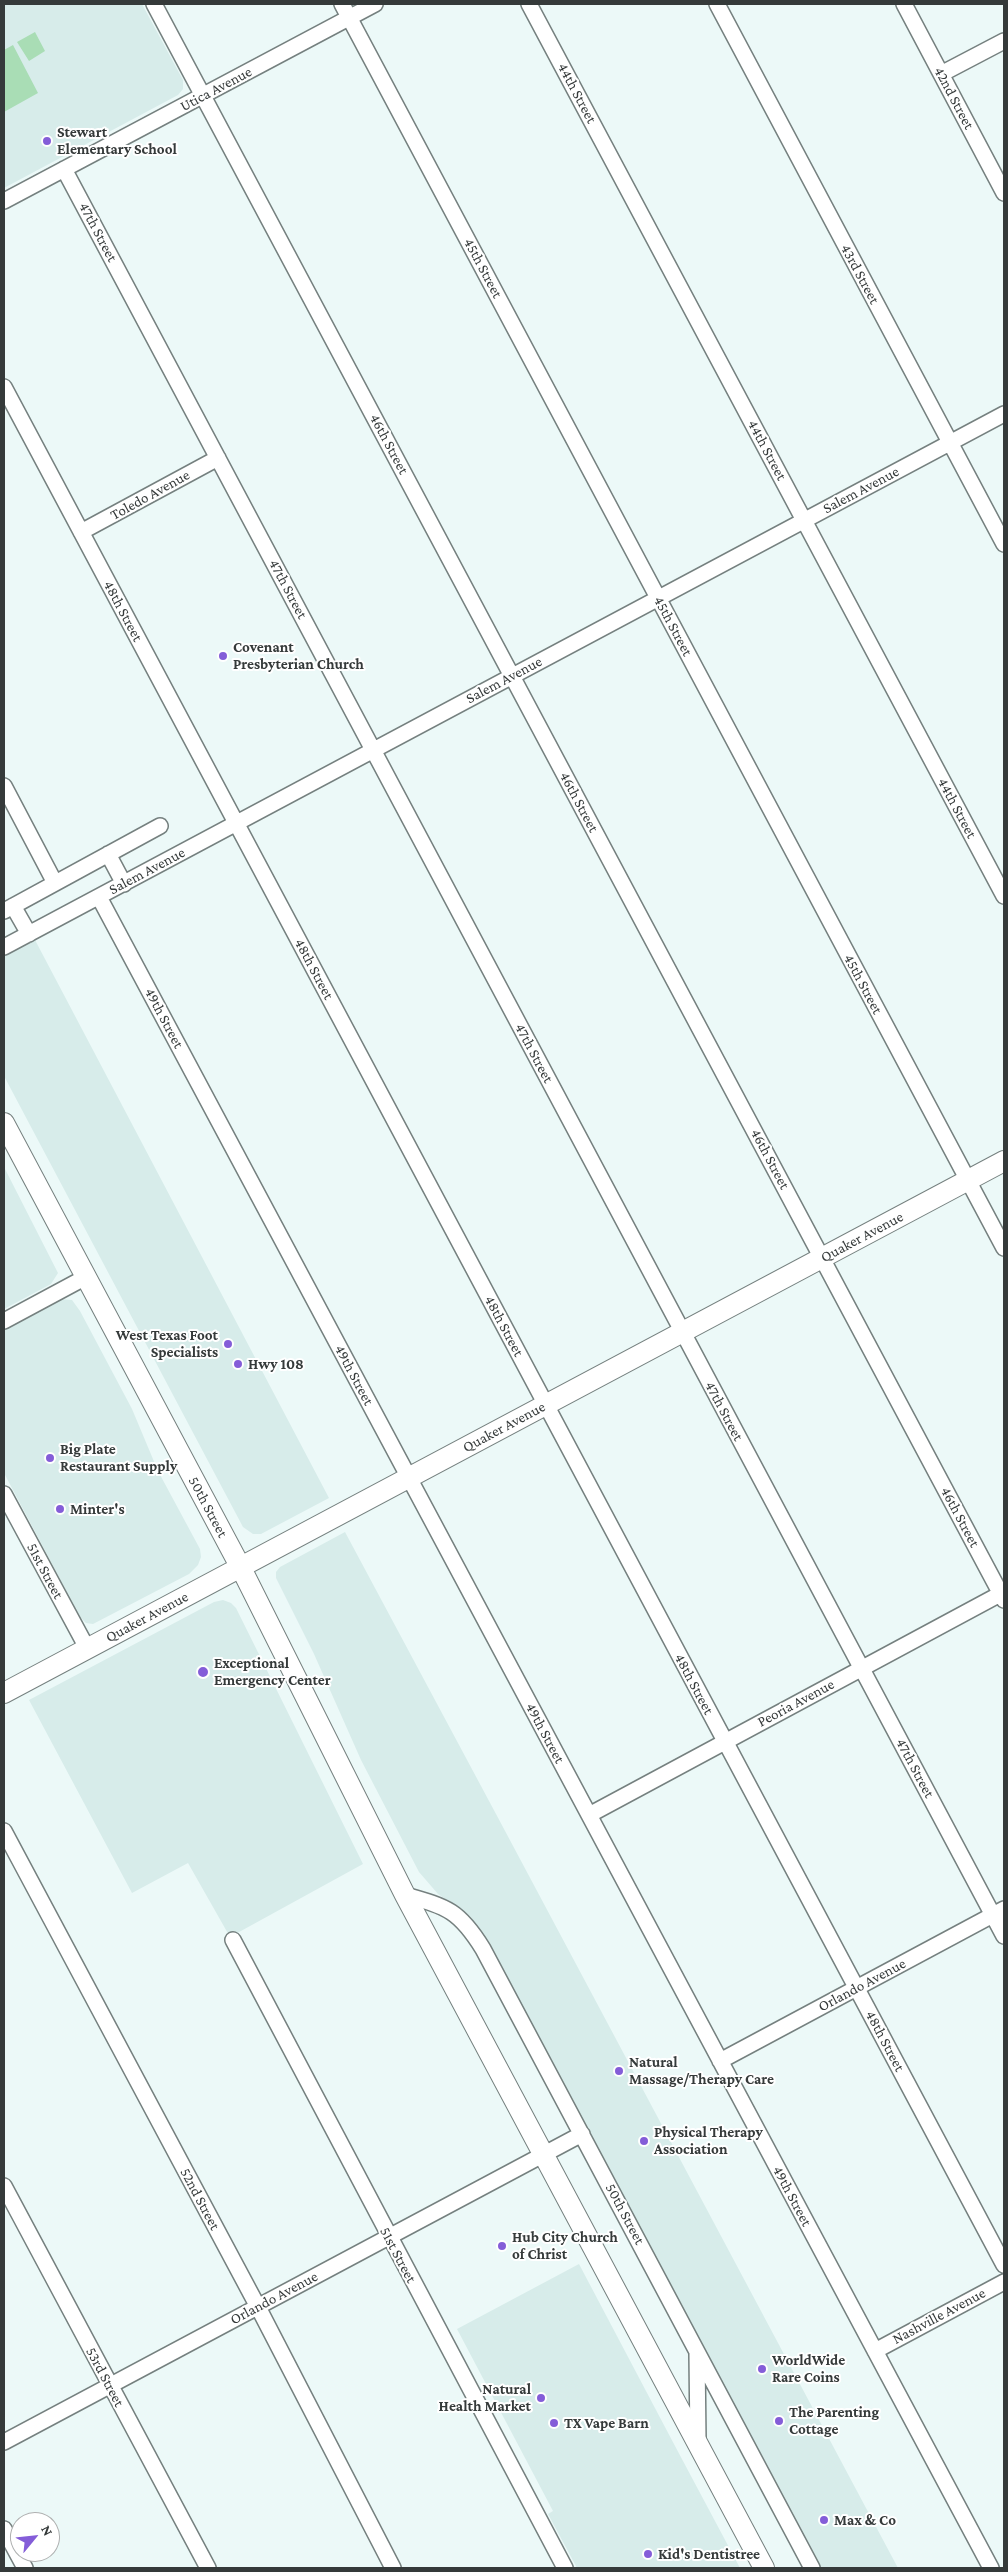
<!DOCTYPE html>
<html>
<head>
<meta charset="utf-8">
<style>
	body { margin:0 }
	#map { position:relative; width:1008px; height:2572px; overflow:hidden; background:#ecf9f8; font-family:"Crimson Pro",serif }
	canvas { display:block }
	.frame { position:absolute; inset:0; border:5px solid #353a3a; pointer-events:none }
	.north { position:absolute; left:10px; top:2512px; width:50px; height:50px; box-sizing:border-box; background:#fff; border:1px solid #aeb0b0; border-radius:50%; rotate:62deg; font-size:14px; font-weight:700; line-height:20px; text-align:center; color:#353a3a }
	.north::after { content:''; display:block; margin:auto; width:18px; height:22px; background:#845dd8; clip-path:polygon(50% 0,100% 100%,50% 72%,0 100%) }
</style>
</head>
<body>
<div id="map">
<canvas width="1008" height="2572"></canvas>
<div class="frame"></div>
<div class="north">N</div>
</div>
<script>
const context = document.querySelector('canvas').getContext('2d');
context.lineJoin = 'round';
function paint(path, color) {
  context.fillStyle = color;
  context.fill(path, 'evenodd');
}
function trace(path, color, width, dash) {
  context.strokeStyle = color;
  context.lineWidth = width;
  context.lineCap = dash ? 'butt' : 'round';
  context.setLineDash(dash || []);
  context.stroke(path);
}
function drawText(font, color, halo, rows, align = 'center') {
  context.font = font + ' "Crimson Pro",serif';
  context.lineWidth = 4;
  context.setLineDash([]);
  context.textBaseline = 'middle';
  context.strokeStyle = halo;
  context.fillStyle = color;
  for (const [text, x, y, turn = 0] of rows) {
    context.save();
    context.translate(x, y);
    context.rotate((+turn || 0) * Math.PI / 180);
    context.textAlign = isNaN(turn) ? turn : align;
    if (halo) context.strokeText(text, 0, 0);
    context.fillText(text, 0, 0);
    context.restore();
  }
}
paint(new Path2D(`
	M4,4H142L183,80V89L178,95L4,188Z
	M35,940L329,1498L261,1534H253L243,1527L4,1076V956Z
	M4,1167L58,1273L51,1284L4,1309Z
	M60,1299L72,1300L80,1311L132,1409L158,1471L200,1549L201,1557L198,1565L189,1574L93,1624L86,1623L80,1617L4,1473V1329Z
	M345,1532L496,1814L898,2568H820L483,1935L470,1916L438,1894L419,1872L361,1760L314,1654L276,1578V1572L280,1567Z
	M223,1600L231,1603L236,1608L363,1864L230,1937L188,1863L132,1893L29,1700L214,1602Z
	M579,2264L675,2446L740,2568H577L548,2514L553,2511L457,2329Z`), '#d7ecea');
paint(new Path2D(`
	M35,32L45,51L29,61L17,42Z
	M13,45L38,93L4,112V50Z`), '#a9ddb5');
const minor = new Path2D(`
	M154,4L1004,1600
	M342,4L1004,1248
	M529,4L1004,896
	M717,4L1004,544
	M904,4L1004,193
	M941,74L1004,41
	M64,169L1004,1936
	M4,201L375,4
	M4,387L1004,2265
	M81,532L218,458
	M4,786L55,883
	M108,854L124,884
	M99,897L991,2568
	M13,906L29,934
	M4,911L160,826
	M4,947L1004,414
	M4,1321L86,1277
	M4,1494L87,1648
	M589,1815L1004,1592
	M4,1831L258,2307L393,2568
	M405,1895C447,1907 459,1910 483,1949L812,2568
	M233,1940L565,2568
	M720,2061L1004,1909
	M4,2186L208,2568
	M875,2351L1004,2282
	M697,2353L698,2442
	M4,2442L582,2134
	M4,2529L25,2568`);
const major = new Path2D(`
	M4,1123L241,1568L405,1895L764,2568
	M4,1693L1004,1161`);
trace(minor, '#75807f', 18);
trace(major, '#75807f', 22);
trace(minor, '#fff', 15);
trace(major, '#fff', 20);
for (const [x, y, r, color] of [
	[47,141,5,"#845dd8"],
	[223,656,5,"#845dd8"],
	[228,1344,5,"#845dd8"],
	[238,1364,5,"#845dd8"],
	[50,1458,5,"#845dd8"],
	[60,1509,5,"#845dd8"],
	[203,1672,6,"#845dd8"],
	[619,2071,5,"#845dd8"],
	[644,2141,5,"#845dd8"],
	[502,2246,5,"#845dd8"],
	[762,2369,5,"#845dd8"],
	[541,2398,5,"#845dd8"],
	[779,2421,5,"#845dd8"],
	[554,2423,5,"#845dd8"],
	[824,2520,5,"#845dd8"],
	[648,2554,5,"#845dd8"]
]) {
  const dot = new Path2D();
  dot.arc(x, y, r, 0, 2 * Math.PI);
  context.fillStyle = color;
  context.fill(dot);
  trace(dot, '#fff', 2);
}
drawText('15px', '#353a3a', '#fff', [
	["Utica Avenue",216,89,-28],
	["44th Street",577,93,62],
	["42nd Street",954,98,62],
	["47th Street",98,232,62],
	["45th Street",483,268,62],
	["43rd Street",860,274,62],
	["46th Street",389,444,62],
	["44th Street",767,450,62],
	["Salem Avenue",861,490,-28],
	["Toledo Avenue",150,495,-29],
	["47th Street",288,589,62],
	["48th Street",123,611,62],
	["45th Street",673,626,62],
	["Salem Avenue",504,680,-28],
	["46th Street",579,802,62],
	["44th Street",957,808,62],
	["Salem Avenue",147,871,-28],
	["48th Street",314,969,62],
	["45th Street",863,984,62],
	["49th Street",164,1018,62],
	["47th Street",534,1053,62],
	["46th Street",770,1159,62],
	["Quaker Avenue",862,1237,-28],
	["48th Street",504,1326,62],
	["49th Street",354,1375,62],
	["47th Street",724,1411,62],
	["Quaker Avenue",504,1427,-28],
	["50th Street",208,1507,62],
	["46th Street",960,1517,62],
	["51st Street",45,1571,62],
	["Quaker Avenue",147,1617,-28],
	["48th Street",694,1684,62],
	["Peoria Avenue",796,1703,-28],
	["49th Street",545,1733,62],
	["47th Street",915,1768,62],
	["Orlando Avenue",862,1985,-28],
	["48th Street",885,2041,62],
	["49th Street",792,2196,62],
	["52nd Street",200,2199,62],
	["50th Street",625,2214,62],
	["51st Street",398,2255,62],
	["Orlando Avenue",274,2298,-28],
	["Nashville Avenue",939,2316,-28],
	["53rd Street",105,2377,62]
]);
drawText('bold 15px', '#353a3a', '#fff', [
	["Stewart",57,132],
	["Elementary School",57,149],
	["Covenant",233,647],
	["Presbyterian Church",233,664],
	["West Texas Foot",218,1335,"right"],
	["Specialists",218,1352,"right"],
	["Hwy 108",248,1364],
	["Big Plate",60,1449],
	["Restaurant Supply",60,1466],
	["Minter's",70,1509],
	["Exceptional",214,1663],
	["Emergency Center",214,1680],
	["Natural",629,2062],
	["Massage/Therapy Care",629,2079],
	["Physical Therapy",654,2132],
	["Association",654,2149],
	["Hub City Church",512,2237],
	["of Christ",512,2254],
	["WorldWide",772,2360],
	["Rare Coins",772,2377],
	["Natural",531,2389,"right"],
	["Health Market",531,2406,"right"],
	["The Parenting",789,2412],
	["Cottage",789,2429],
	["TX Vape Barn",564,2423],
	["Max & Co",834,2520],
	["Kid's Dentistree",658,2554]
], 'left');
</script>
</body>
</html>
